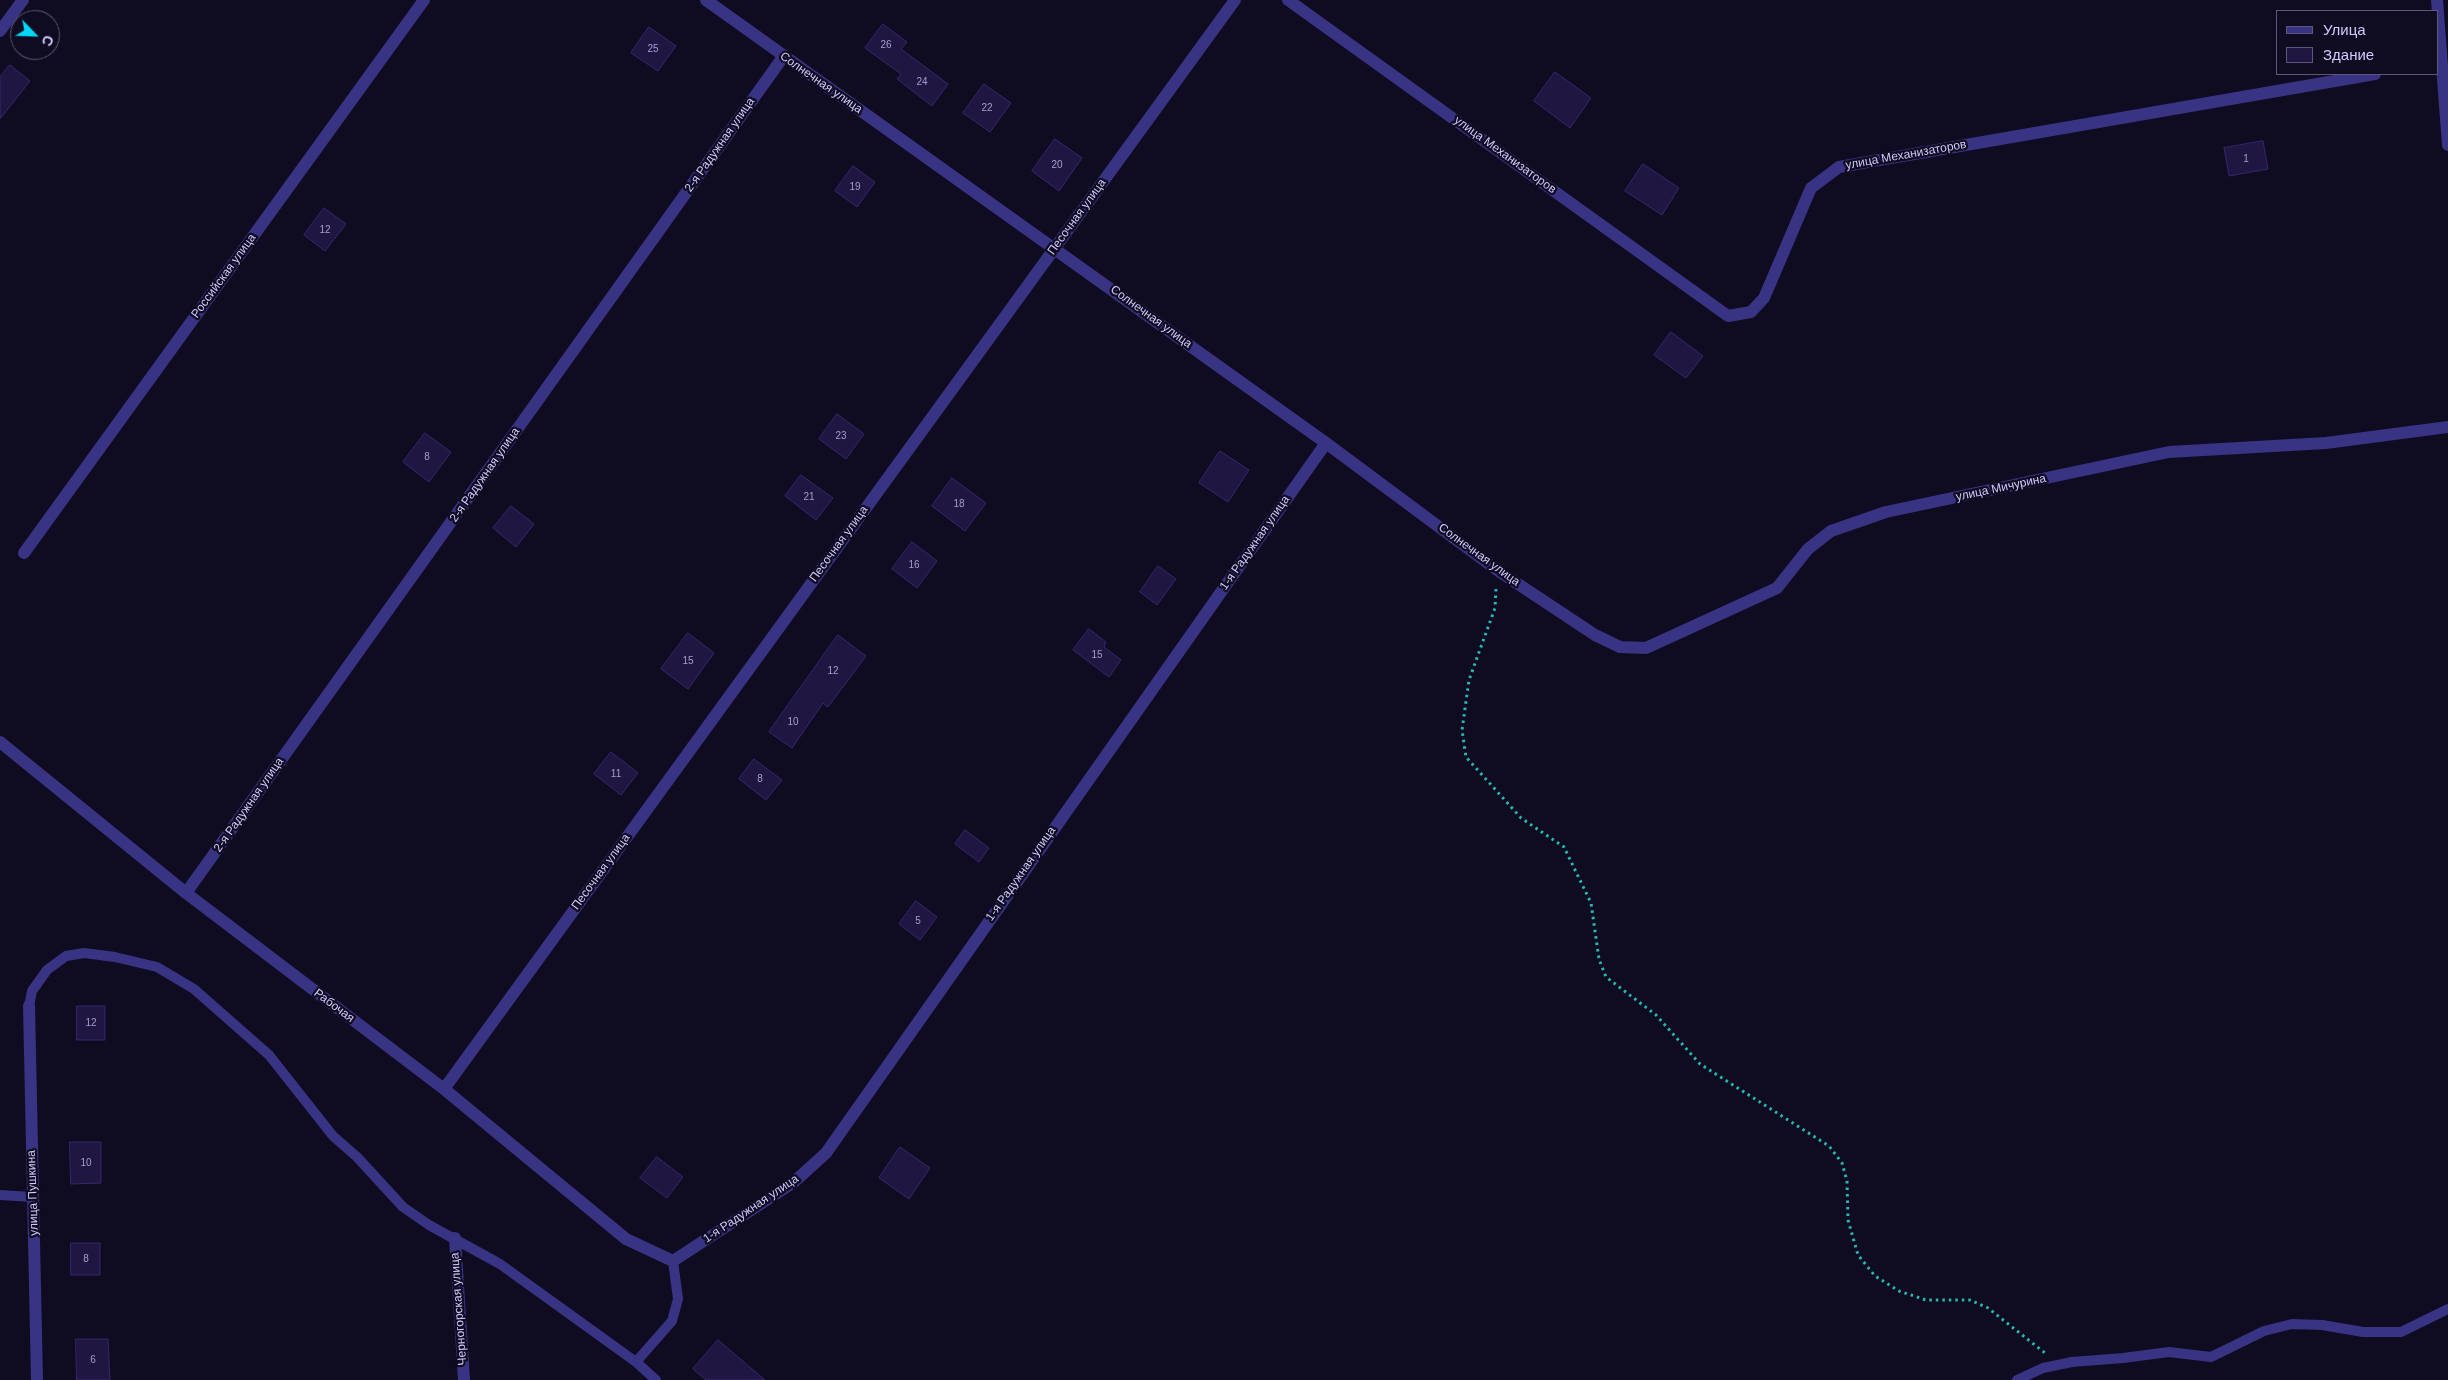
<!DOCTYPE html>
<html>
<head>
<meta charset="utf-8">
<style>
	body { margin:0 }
	#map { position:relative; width:2448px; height:1380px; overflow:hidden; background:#0f0b20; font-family:Arial,sans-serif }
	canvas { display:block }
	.legend { position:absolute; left:2276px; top:10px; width:162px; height:65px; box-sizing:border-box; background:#0f0b20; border:1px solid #5d5879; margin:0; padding:6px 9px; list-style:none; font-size:15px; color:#d2cbff }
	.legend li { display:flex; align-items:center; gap:10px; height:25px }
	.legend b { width:25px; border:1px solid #5d5879 }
	.north { position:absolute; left:10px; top:10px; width:50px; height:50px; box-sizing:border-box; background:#0f0b20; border:1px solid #5d5879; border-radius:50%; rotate:114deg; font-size:14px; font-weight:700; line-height:20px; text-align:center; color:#d2cbff }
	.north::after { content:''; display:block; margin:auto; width:18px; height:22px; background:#00d7f6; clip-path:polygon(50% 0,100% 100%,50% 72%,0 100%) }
</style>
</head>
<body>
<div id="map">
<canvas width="2448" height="1380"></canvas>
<ul class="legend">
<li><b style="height:6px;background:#383382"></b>Улица</li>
<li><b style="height:14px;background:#201642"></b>Здание</li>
</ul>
<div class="north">С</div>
</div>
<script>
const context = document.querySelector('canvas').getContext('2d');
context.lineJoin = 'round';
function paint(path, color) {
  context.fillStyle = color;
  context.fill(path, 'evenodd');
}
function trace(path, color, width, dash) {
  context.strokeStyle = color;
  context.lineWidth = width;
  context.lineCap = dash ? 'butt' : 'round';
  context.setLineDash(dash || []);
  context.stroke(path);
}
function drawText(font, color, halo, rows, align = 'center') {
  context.font = font + ' Arial,sans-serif';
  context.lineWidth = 4.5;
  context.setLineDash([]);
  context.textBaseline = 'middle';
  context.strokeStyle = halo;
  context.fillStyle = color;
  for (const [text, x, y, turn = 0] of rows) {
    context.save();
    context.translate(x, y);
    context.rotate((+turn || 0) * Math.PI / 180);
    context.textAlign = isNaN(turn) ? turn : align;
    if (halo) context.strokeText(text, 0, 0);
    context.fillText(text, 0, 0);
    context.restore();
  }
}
const building = new Path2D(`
	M883,24L907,42L901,49L948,84L932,106L897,79L901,74L865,48Z
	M649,27L676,46L658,71L631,53Z
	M10,65L30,81L0,119V77Z
	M1555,72L1591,98L1570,128L1534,101Z
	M984,84L1011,103L990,132L963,113Z
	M1055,139L1082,158L1059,191L1032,171Z
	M2263,141L2268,169L2229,176L2224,148Z
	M1643,164L1679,188L1662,215L1625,191Z
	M853,166L875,182L857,207L835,191Z
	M324,208L346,224L325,251L304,235Z
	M1671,332L1703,356L1686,378L1654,355Z
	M837,414L864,434L846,459L819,439Z
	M425,433L451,452L429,482L403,462Z
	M1220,451L1249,470L1228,502L1199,483Z
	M801,475L833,498L816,520L785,496Z
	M952,478L986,503L965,531L932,506Z
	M511,506L534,524L516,547L493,528Z
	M912,542L937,561L917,588L892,569Z
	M1158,566L1176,579L1157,605L1140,592Z
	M1089,629L1106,642L1104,647L1121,660L1109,677L1073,650Z
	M688,633L714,653L688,689L661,669Z
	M838,635L866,656L828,707L823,703L792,748L769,732Z
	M611,752L638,773L621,795L594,774Z
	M754,759L782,780L766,800L739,779Z
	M965,830L989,848L979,862L955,844Z
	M916,901L937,917L920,940L899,924Z
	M77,1006H105V1040H77Z
	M70,1142H101V1183L71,1184Z
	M900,1147L930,1168L909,1199L879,1178Z
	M657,1157L683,1177L667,1198L640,1178Z
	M71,1243H100V1275H71Z
	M76,1339H108L110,1380H77Z
	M718,1340L765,1380H706L693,1369Z`);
paint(building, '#201642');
trace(building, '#372770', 1);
trace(new Path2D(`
	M1496,589L1495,608L1469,680L1462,730L1466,757L1521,818L1564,847L1591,903L1599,959L1606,977L1656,1015L1700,1064L1829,1146L1842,1163L1847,1181L1848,1220L1858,1255L1875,1276L1899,1291L1926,1300H1970L1988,1308L2045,1353`), '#26b8b2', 3, [2.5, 4]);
trace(new Path2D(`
	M29,1006L32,991L47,970L66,956L84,953L115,957L157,967L194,989L269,1055L333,1136L357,1157L403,1207L429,1225L500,1264L636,1362L656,1380
	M0,1195L32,1197
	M636,1362L672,1321L678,1299L673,1261
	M2017,1380L2043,1368L2072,1362L2123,1358L2169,1352L2211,1357L2264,1331L2292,1324L2322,1325L2363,1332H2401L2448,1309`), '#383382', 10);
trace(new Path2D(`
	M706,0L1326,443L1497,570L1595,635L1620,647L1646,648L1777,588L1808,549L1831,531L1886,512L2169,452L2326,443L2448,427
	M1288,0L1728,316L1751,312L1764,298L1811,188L1839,167L2375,74
	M2437,0L2448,145
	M0,31L23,0
	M24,553L424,0
	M0,742L186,893L444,1089L626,1239L673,1261L794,1182L826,1153L1326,443
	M186,893L783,57
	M29,1006L37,1380
	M444,1089L1235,0
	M455,1238L464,1380`), '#383382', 12);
drawText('10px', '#a69ed0', null, [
	["26",886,45],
	["25",653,49],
	["24",922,82],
	["22",987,108],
	["1",2246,159],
	["20",1057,165],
	["19",855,187],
	["12",325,230],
	["23",841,436],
	["8",427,457],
	["21",809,497],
	["18",959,504],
	["16",914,565],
	["15",1097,655],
	["15",688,661],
	["12",833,671],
	["10",793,722],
	["11",616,774],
	["8",760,779],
	["5",918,921],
	["12",91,1023],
	["10",86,1163],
	["8",86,1259],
	["6",93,1360]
]);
drawText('12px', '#d2cbff', '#0f0b20', [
	["Солнечная улица",821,83,35],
	["2-я Радужная улица",720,145,-55],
	["улица Механизаторов",1505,155,36],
	["улица Механизаторов",1906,155,-10],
	["Песочная улица",1077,217,-54],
	["Российская улица",224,276,-54],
	["Солнечная улица",1151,317,36],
	["2-я Радужная улица",485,475,-55],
	["улица Мичурина",2001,488,-12],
	["1-я Радужная улица",1255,543,-55],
	["Песочная улица",839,544,-54],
	["Солнечная улица",1479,555,36],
	["2-я Радужная улица",249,805,-55],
	["Песочная улица",601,872,-54],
	["1-я Радужная улица",1021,874,-55],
	["Рабочая",334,1006,37],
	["улица Пушкина",33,1193,-92],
	["1-я Радужная улица",751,1209,-34],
	["Черногорская улица",459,1309,-94]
]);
</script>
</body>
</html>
